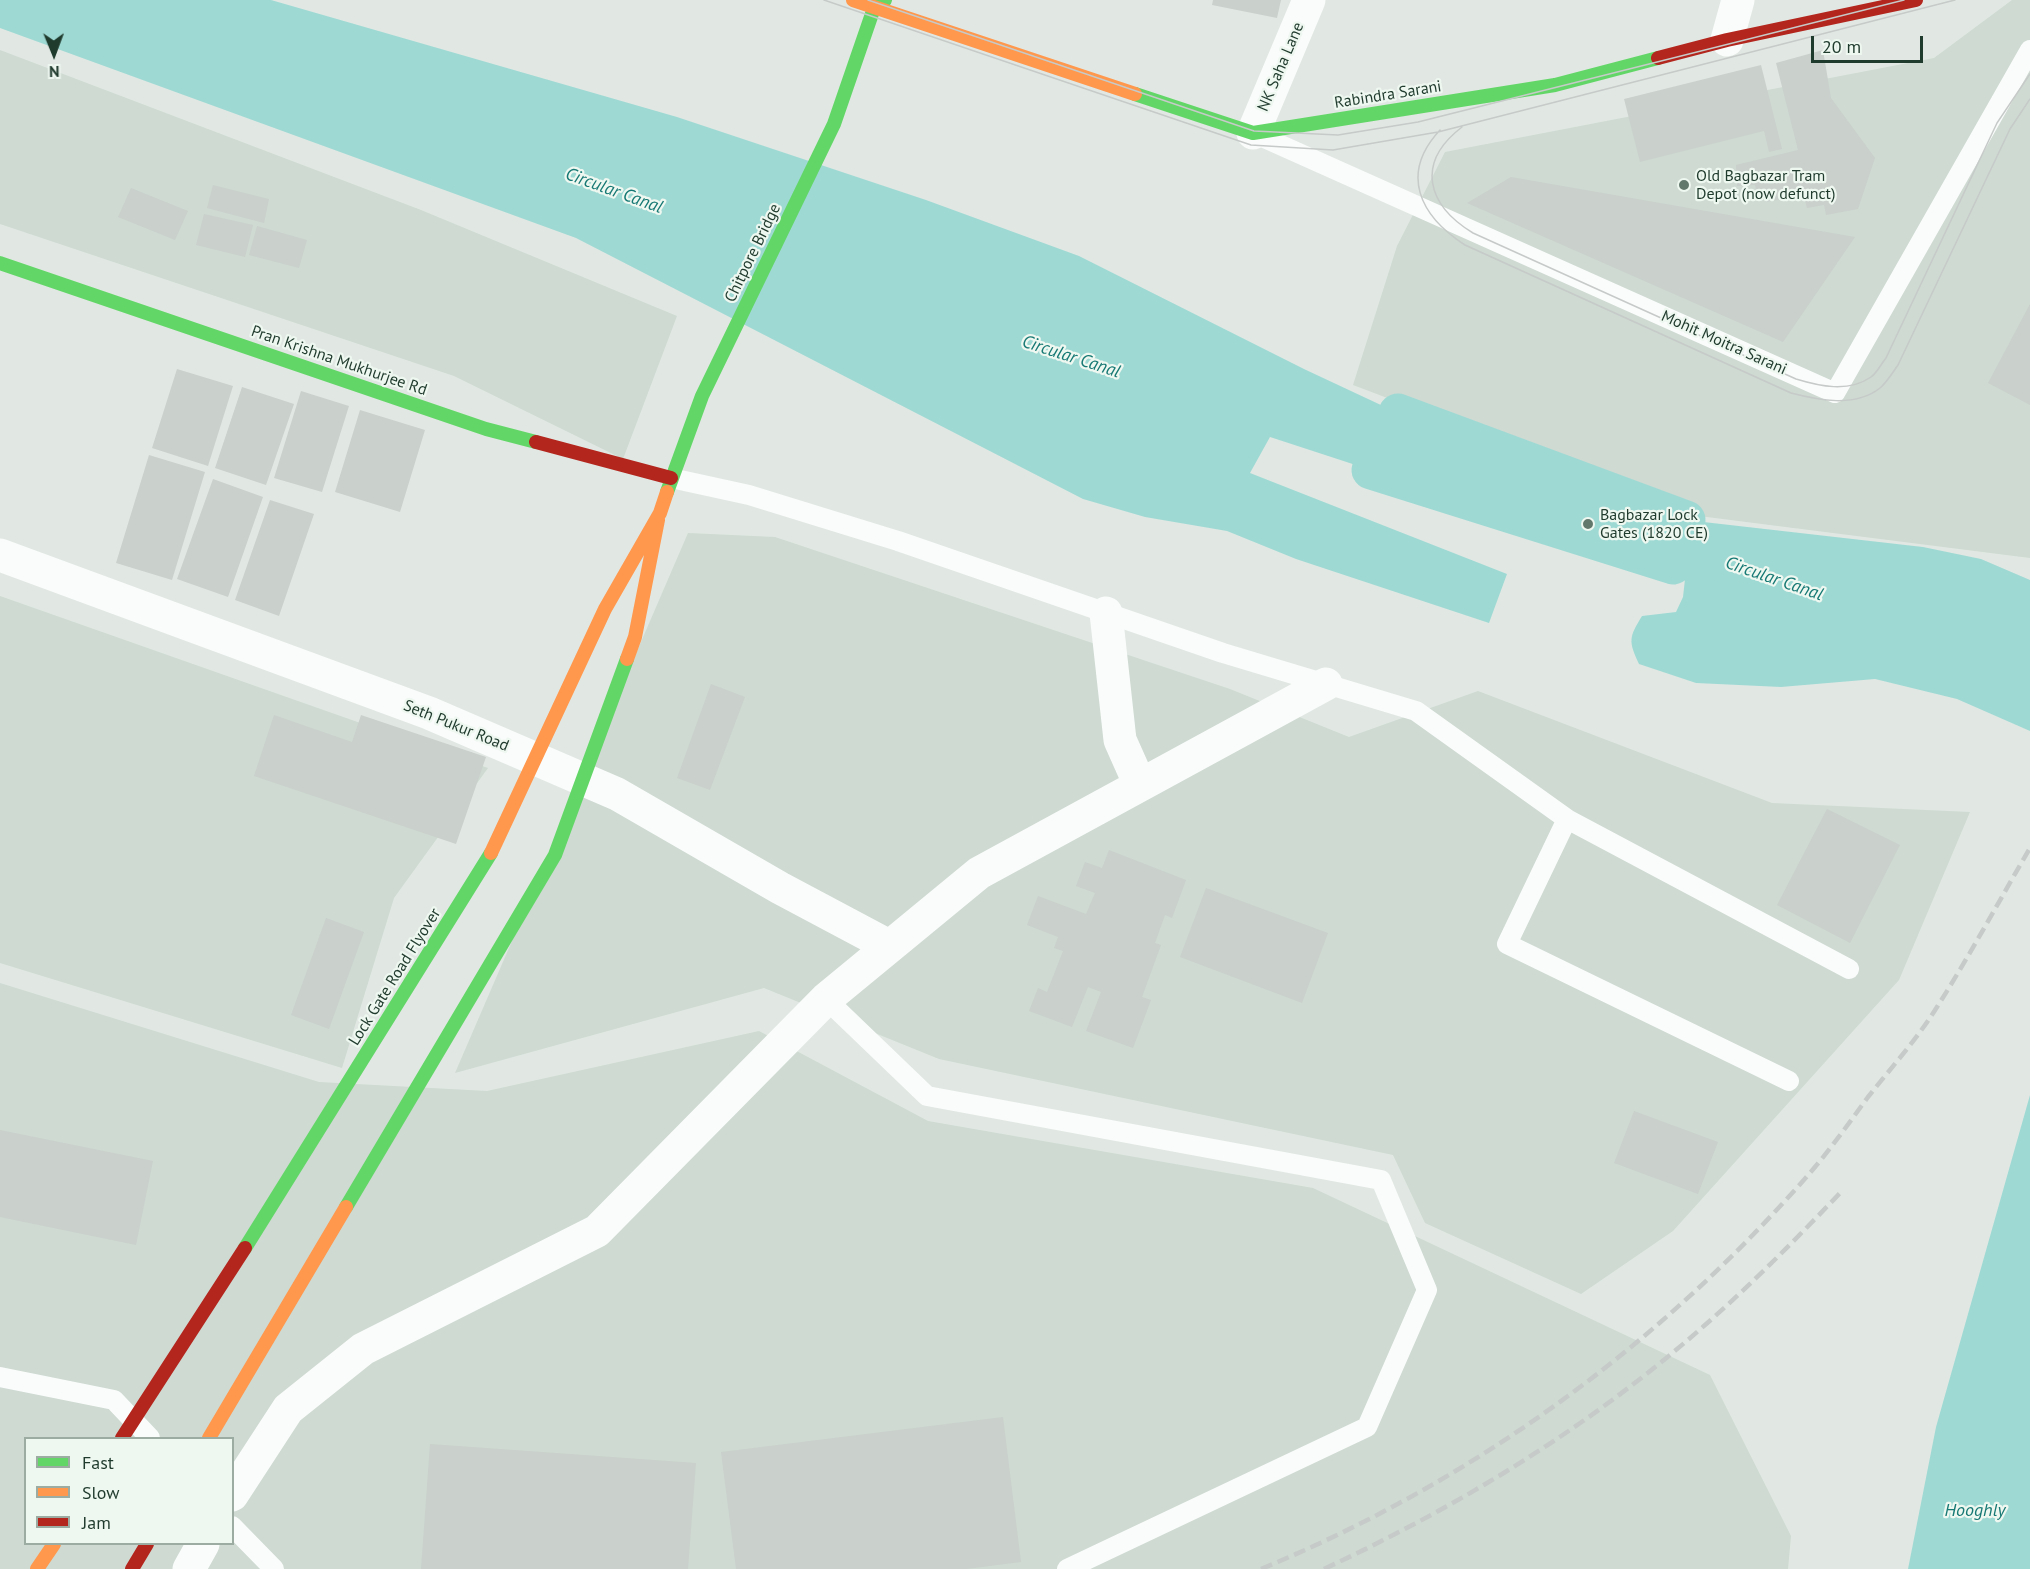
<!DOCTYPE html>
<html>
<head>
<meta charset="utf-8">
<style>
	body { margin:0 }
	#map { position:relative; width:2030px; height:1569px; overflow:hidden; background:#e1e8e3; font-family:"PT Sans",sans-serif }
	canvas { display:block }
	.legend { position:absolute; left:24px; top:1437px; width:210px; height:108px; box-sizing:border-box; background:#eff7f1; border:2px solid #9caca3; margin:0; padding:8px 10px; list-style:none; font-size:18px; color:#1f3b2d }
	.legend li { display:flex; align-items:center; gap:12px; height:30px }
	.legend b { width:30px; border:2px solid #9caca3 }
	.north { position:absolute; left:24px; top:24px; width:60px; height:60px; -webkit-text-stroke:4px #eff7f1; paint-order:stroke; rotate:179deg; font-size:16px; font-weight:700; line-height:24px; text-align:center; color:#1f3b2d }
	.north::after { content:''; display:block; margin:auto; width:21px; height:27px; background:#1f3b2d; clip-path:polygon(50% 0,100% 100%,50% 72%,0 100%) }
	.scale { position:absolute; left:1811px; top:36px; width:112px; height:27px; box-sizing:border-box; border:3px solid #1f3b2d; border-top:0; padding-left:8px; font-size:18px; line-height:21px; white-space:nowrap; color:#1f3b2d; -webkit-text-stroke:4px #eff7f1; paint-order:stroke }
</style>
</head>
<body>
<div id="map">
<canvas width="2030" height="1569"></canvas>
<ul class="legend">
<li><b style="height:8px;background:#63d668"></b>Fast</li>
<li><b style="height:8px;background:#ff974d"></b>Slow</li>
<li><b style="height:8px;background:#b3261e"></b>Jam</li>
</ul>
<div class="north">N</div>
<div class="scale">20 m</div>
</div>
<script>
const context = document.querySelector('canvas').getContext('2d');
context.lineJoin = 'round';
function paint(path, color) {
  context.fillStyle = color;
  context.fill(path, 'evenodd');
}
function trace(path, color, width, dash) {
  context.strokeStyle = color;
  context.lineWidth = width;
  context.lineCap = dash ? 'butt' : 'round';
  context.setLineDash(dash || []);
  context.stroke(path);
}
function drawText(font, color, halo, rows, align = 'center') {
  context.font = font + ' "PT Sans",sans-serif';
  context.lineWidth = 4.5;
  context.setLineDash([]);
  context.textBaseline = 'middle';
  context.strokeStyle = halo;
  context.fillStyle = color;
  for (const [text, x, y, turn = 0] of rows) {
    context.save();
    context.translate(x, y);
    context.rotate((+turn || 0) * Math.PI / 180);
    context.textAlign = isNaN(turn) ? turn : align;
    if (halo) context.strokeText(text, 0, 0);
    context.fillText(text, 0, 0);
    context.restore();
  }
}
paint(new Path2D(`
	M2012,0H2030V558L1699,516L1353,385L1397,246L1445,152L1934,58Z
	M0,50L421,210L677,316L623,459L454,376L0,224Z
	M688,533L775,537L1230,689L1349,737L1478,691L1772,803L1970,812L1899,980L1673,1231L1581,1294L1425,1223L1393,1155L939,1059L764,988L455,1073Z
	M0,596L488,768L394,898L342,1068L0,963Z
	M0,983L319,1082L487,1091L759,1031L928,1121L1313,1188L1710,1375L1791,1536L1788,1569H0ZM26,1438H232V1544H26Z`), '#cedad2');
paint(new Path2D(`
	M0,0H271L677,117L926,200L1079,256L1304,369L1398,413L1397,446L1371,470L1270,437L1250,473L1507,574L1489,623L1296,559L1227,531L1145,517L1083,499L576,238L0,28Z
	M1686,520L1923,547L1981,559L2030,580V731L1957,699L1875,679L1781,687L1696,683L1639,664C1628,641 1629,637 1642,616L1676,612L1683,597L1685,579L1673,565Z
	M2030,1095V1569H1908L1936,1427Z`), '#9fd9d4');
trace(new Path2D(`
	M1398,413L1686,520L1673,565L1371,470L1397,446Z
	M1345,432L1397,446L1729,565`), '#9fd9d4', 39);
paint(new Path2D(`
	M1213,0H1281L1277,18L1212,5Z
	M1823,50L1831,98L1875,158L1858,209L1826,215L1824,205L1807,208L1805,200L1788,198L1765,202L1768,192L1757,195L1755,185L1737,186L1736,165L1798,150L1776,63Z
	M1761,65L1782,149L1769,152L1764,131L1640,162L1624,99Z
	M1511,177L1855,237L1783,342L1467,203Z
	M213,185L269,199L264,223L207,208Z
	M131,188L188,211L175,240L118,217Z
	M204,214L253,225L245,257L196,245Z
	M257,226L307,240L299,268L249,255Z
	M2030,304V405L1988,383Z
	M177,369L233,386L208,466L152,448Z
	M242,387L294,404L266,485L215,468Z
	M301,391L349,406L322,492L274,478Z
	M360,410L425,430L400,512L335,492Z
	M149,455L205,472L172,580L116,563Z
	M213,479L263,497L228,597L177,579Z
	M270,500L314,514L279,616L235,600Z
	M711,684L745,697L710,790L677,778Z
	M274,715L352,742L361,715L486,757L456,844L254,776Z
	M1827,809L1900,845L1850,943L1777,905Z
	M1109,850L1186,880L1172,918L1165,915L1155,943L1161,945L1142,997L1151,1000L1133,1048L1086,1031L1101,992L1088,987L1072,1027L1029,1011L1038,988L1047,992L1063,951L1054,948L1058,937L1027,925L1038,896L1086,914L1095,893L1076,886L1085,862L1102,868Z
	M1206,888L1328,933L1302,1003L1180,957Z
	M326,918L364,932L329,1029L291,1015Z
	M1634,1111L1718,1142L1698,1194L1614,1163Z
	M0,1130L153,1161L136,1245L0,1217Z
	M1003,1417L1021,1562L966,1569H736L721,1452Z
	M430,1444L696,1463L688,1569H421Z`), '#cad0cc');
trace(new Path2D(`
	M1258,135L1835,393L2030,50
	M671,478L749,495L898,541L1223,653L1416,711L1567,819L1507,944L1789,1081
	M1567,819L1849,969
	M826,999L927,1096L1381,1180L1427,1290L1367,1427L1067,1569
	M0,1377L114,1400L150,1438
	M232,1526L274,1569`), '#fafcfb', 20);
trace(new Path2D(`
	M1727,40L1738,0
	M1253,133L1309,0
	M0,555L429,713L617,794L780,888L889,946
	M1106,613L1120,740L1140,785
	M232,1495L288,1409L363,1349L597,1231L826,999L979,873L1326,684
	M189,1569L203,1544`), '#fafcfb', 33);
trace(new Path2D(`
	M1135,94L1253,133L1555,85L1658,58
	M0,263L486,429L536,442
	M667,492L702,396L834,124L874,8L885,0
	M346,1207L555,855L627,659
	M245,1248L491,853`), '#63d668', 14);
trace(new Path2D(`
	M853,0L1135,94
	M627,659L635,637L658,520
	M491,853L605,609L660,513L667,492
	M209,1438L346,1207
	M37,1569L54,1544`), '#ff974d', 14);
trace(new Path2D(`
	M1658,58L1727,40L1916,0
	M536,442L671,478
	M122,1438L245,1248
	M132,1569L147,1544`), '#b3261e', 14);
trace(new Path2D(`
	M824,0L1251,145L1333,150L1438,132L1955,0
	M868,0L1254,131L1338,135L1418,122L1904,0
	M1462,127C1415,163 1427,205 1473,233L1796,379C1819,386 1848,393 1871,377C1877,373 1881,364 1886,358L1997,123L2030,74
	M1440,130C1399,174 1420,216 1465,245L1791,393C1818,400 1855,408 1880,388C1887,382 1893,372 1898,365L2010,129L2030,99`), '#c6cac8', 1.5);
trace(new Path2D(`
	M1261,1569C1472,1482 1659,1346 1809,1174C1830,1150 1849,1123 1868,1097C1891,1068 1917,1039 1937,1007C1970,955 1999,901 2030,848
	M1324,1569C1461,1505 1591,1426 1705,1325C1753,1283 1797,1238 1841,1192`), '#c6cac8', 4.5, [12, 6]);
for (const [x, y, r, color] of [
	[1684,185,6,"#63786d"],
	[1588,524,6,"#63786d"]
]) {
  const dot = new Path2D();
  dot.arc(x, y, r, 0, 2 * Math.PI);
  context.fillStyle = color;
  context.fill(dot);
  trace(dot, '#eff7f1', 2);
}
drawText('16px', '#1f3b2d', '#eff7f1', [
	["NK Saha Lane",1281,67,-67],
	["Rabindra Sarani",1388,95,-9],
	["Chitpore Bridge",753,253,-64],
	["Mohit Moitra Sarani",1724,343,24],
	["Pran Krishna Mukhurjee Rd",339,361,19],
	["Seth Pukur Road",456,726,22],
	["Lock Gate Road Flyover",395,977,-58]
]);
drawText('16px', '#1f3b2d', '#eff7f1', [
	["Old Bagbazar Tram",1696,176],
	["Depot (now defunct)",1696,194],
	["Bagbazar Lock",1600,515],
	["Gates (1820 CE)",1600,533]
], 'left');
drawText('italic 18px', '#177974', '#eff7f1', [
	["Circular Canal",614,191,20],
	["Circular Canal",1071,357,18],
	["Circular Canal",1774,579,19],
	["Hooghly",1975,1511]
]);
</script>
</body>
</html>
